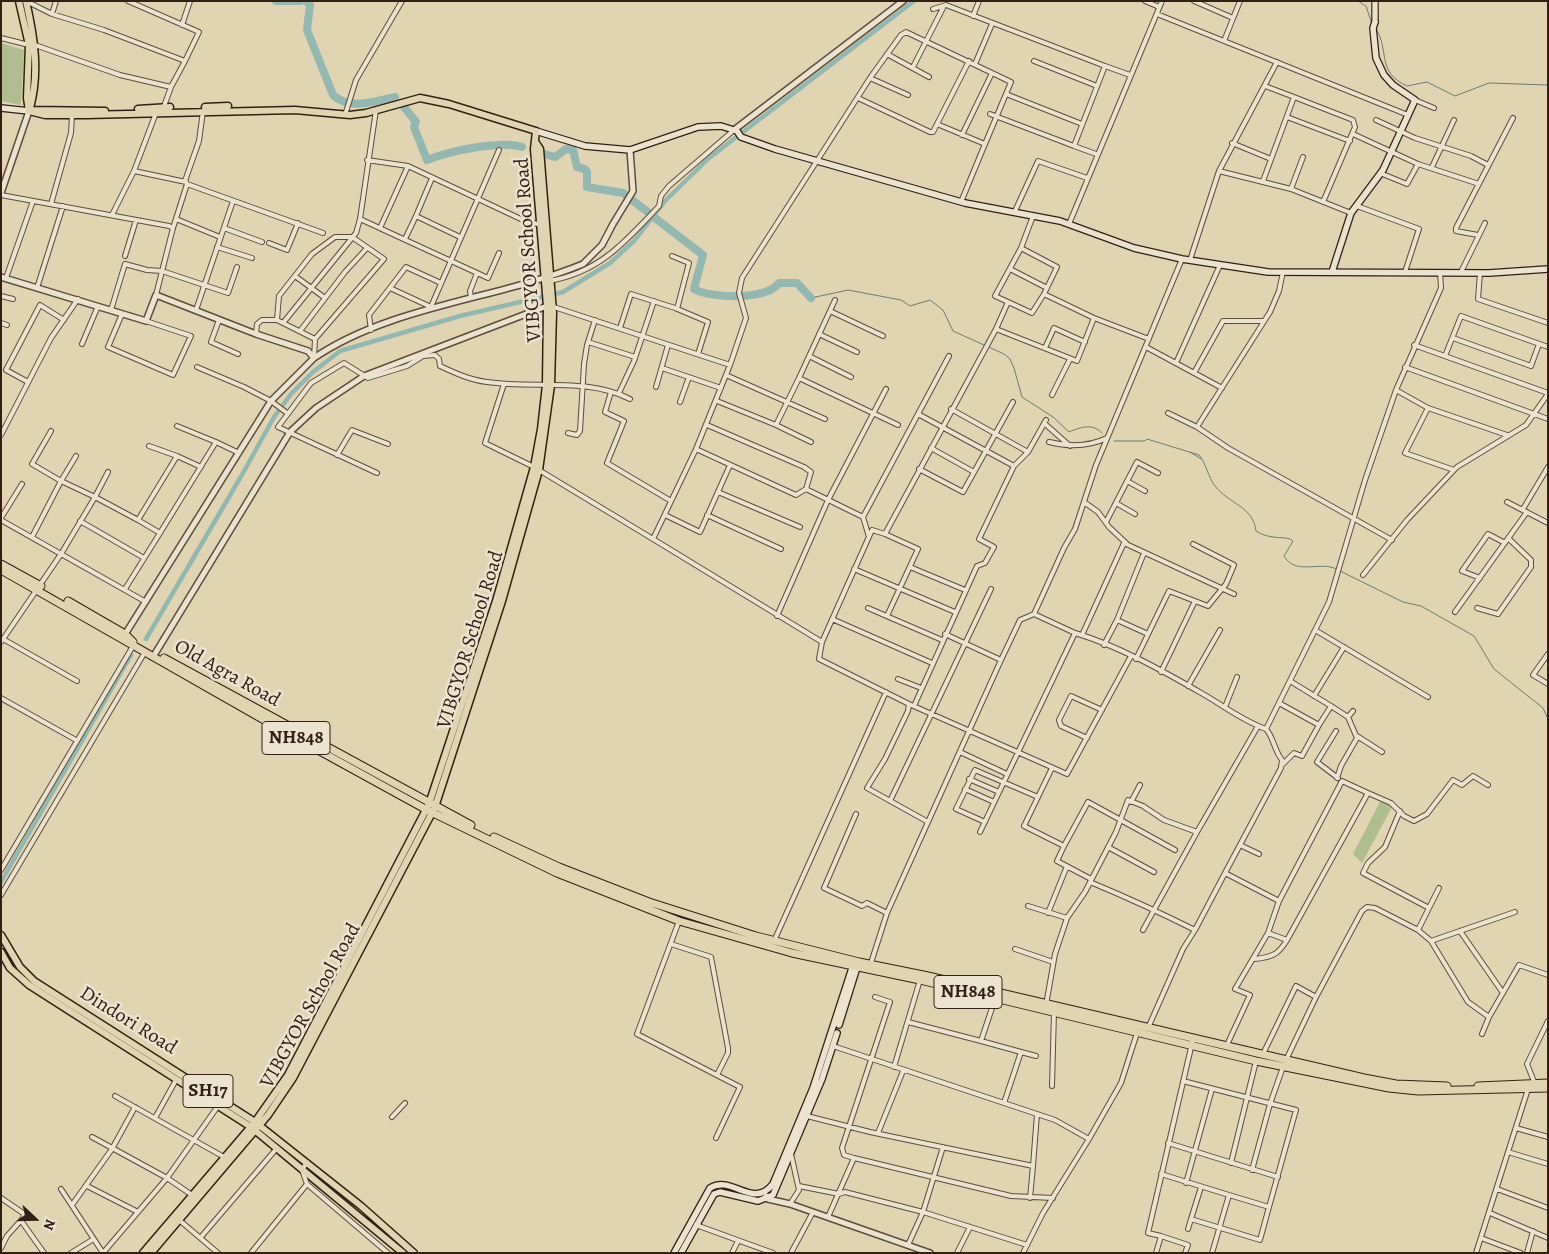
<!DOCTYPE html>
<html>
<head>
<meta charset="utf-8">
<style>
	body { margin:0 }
	#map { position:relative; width:1549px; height:1254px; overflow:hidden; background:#e0d4b3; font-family:Alegreya,serif }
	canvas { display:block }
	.frame { position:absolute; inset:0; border:2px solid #332013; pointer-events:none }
	.north { position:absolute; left:10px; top:1194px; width:50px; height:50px; -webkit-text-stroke:4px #ebe3ce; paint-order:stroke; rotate:111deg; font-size:14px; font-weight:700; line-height:20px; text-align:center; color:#332013 }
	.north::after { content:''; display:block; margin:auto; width:18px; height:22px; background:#332013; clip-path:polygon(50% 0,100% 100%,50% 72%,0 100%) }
</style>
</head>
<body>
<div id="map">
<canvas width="1549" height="1254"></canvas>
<div class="frame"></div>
<div class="north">N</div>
</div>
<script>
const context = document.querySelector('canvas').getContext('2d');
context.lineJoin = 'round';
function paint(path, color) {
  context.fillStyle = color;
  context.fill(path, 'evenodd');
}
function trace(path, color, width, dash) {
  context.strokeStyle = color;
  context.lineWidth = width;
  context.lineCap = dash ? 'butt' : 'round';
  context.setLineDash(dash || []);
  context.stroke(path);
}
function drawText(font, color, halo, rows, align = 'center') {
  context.font = font + ' Alegreya,serif';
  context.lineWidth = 5;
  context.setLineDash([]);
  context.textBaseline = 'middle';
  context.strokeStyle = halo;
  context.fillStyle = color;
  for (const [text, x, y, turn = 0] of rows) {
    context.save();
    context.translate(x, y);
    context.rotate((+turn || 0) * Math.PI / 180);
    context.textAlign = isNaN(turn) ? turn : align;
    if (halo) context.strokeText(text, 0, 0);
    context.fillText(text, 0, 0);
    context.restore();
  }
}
paint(new Path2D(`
	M1,43L24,50L21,105L1,101Z
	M1381,800L1392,807L1362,863L1353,854Z`), '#b0bd8e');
trace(new Path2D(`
	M1358,1L1366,6L1372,24
	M1376,29C1390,51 1376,72 1407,86L1427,82L1455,96L1489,83L1548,85
	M811,298L848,290L901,300L910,306L930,300L943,310L953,331L1004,354L1010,359L1014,368L1022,397L1053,417L1069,432C1081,427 1093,423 1102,433
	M1114,441H1145L1147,439L1199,455C1206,463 1208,477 1215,486C1229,504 1253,506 1256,531C1271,541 1288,535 1293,541L1284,556C1295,575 1318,562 1334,568L1403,602L1421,606L1474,636L1494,669L1543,708L1548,719
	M1190,452L1201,459`), '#6d7b71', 1);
trace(new Path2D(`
	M146,639L243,473L274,417L291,394L313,372L340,351L460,316L563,292L610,263L635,240L665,201L709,158L914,1
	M1,882L131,655`), '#94b8af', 4.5);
trace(new Path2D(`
	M276,1H300
	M306,1L310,5L307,30L333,95C350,111 374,101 395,97
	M404,107L416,122L414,127L427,160C450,151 500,140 522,147
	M541,153L555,157L566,149L573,150L577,167L585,169L587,172V187L623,193L649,213
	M655,218L703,255L694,289C712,299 767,300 779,283H797L811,298`), '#94b8af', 8);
const minor = new Path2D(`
	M26,1L52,14L104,30L185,61L171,87L163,109
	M128,1L199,32L185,61
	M1145,1L1159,7
	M1194,1L1233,18
	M1240,1L1224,41L1408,115
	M933,9L946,5L1105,66
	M52,14L56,1
	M1157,14L1224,41
	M973,16L979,1
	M182,25L190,1
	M1,38L29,45
	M35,45L120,75L171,87
	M887,54L929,77
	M1034,61L1097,86
	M975,64L992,24
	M913,67L944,6
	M870,78L908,95
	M1265,86L1294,97
	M858,98L930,132H933L937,124
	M1415,100L1434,108
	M376,110L360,219L488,278L499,253
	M990,114L1074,146
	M345,115L356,80L402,1
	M1287,117L1350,141
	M1376,120L1415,138L1471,156L1488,165
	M1353,134L1418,164L1479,184
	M962,135L992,73
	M1232,143L1271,159
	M985,144L1006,94
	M1096,154L1074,146L1103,71L1105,66L1130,75
	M367,160L408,166L525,221L542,225
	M1432,167L1454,120
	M134,171L186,182
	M1219,171L1291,189L1351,213
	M1380,173L1407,184L1418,164
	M185,181L199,141L203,111
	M1263,181L1294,97L1353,120L1355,127L1323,202
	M1291,189L1303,157
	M1,195L169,226L173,228L156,295
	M961,202L985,144L937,124L969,61
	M51,204L71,133L72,115
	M1357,206L1419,229L1405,272
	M1015,211L1038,161L1087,178
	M112,215L134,171L156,113
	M416,216L432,178
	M1033,216L1021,248L1057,267L1044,294L1094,318L1149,339
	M176,219L220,237
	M1069,224L1162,1
	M173,228L187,184L323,233
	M224,228L262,242
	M380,228L408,166
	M1478,235L1456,231V228L1513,118
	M405,239L416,216L460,237
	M269,243L287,250L298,223
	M217,247L252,258
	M1021,248L995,296L1032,313L1044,294
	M125,256L136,220
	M672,256L689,263L677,309
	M1190,260L1219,171L1277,62
	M1010,269L1047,288
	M1461,272L1485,223
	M1480,273L1478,299L1548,323
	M295,276L325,298
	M6,278L33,201
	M549,281C600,272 625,242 659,206L661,196L669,186L734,130
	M37,288L63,206
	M390,288L431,307
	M1,296L13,299
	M471,298L470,291L477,273
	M1008,302L996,329L1077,361L1094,318
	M551,306L730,365L746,318L739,293L742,278L870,78L901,35L906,32L1011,82L1006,94L1082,124
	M430,309L499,150
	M111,310L125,264L147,270L162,271L228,293L237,267
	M196,310L233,201
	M830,311L883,336
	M122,314L108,347L173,375L191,336L146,321
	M219,320L211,342L238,354
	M1,323L7,325
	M283,323L356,233L360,219
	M620,328L631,294L675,308L708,322L698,354
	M371,330L369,315L406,267L441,283
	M300,331L345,272L367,248
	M256,334L257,324L262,320H277
	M819,334L857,352
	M1453,338L1531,366L1539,344
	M588,342L635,357
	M82,344L98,306
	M1414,345L1548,393
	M1146,347L1222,388
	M1045,348L1054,328L1085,342
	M809,356L851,377
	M1445,356L1461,316L1548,347
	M314,358L315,339L277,320L279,296L312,254L335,237H352L384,259L315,339
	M1176,363L1220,265
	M730,365L696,449L653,539L822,642L819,659L909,704L1067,774L1131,656
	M197,367L244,387L271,401L287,413
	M1405,367L1548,419
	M662,368L721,388
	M1194,373L1223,321H1264
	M726,375L825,419
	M799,378L835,300
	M28,382L6,370L40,305L64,320
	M504,384L485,443L534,467L653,539
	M656,387L668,345
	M1396,390L1428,408L1507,435
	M611,392L605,412L624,421L607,463L671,501
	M619,393L634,361L654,301
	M1052,395L1070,359
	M717,401L776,425L811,442
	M680,402L689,377
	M1428,408L1405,453L1454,470
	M951,409L1028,452L1046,420
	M1168,413L1197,427L1270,312L1279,291L1283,272
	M1044,423L1070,446
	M776,425L799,378L898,425
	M177,426L216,442
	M1197,427L1228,448L1392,540
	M51,431L32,464L61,481L76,456
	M568,433L577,435L580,431L584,364L587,345L595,320
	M1,435L51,338L78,299
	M1049,442C1069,447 1088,447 1107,438
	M931,448L974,472
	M696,449L796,495L806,489L811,472L804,467L707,425
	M337,455L352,430L388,444
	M177,456L201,467
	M1014,466L1028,452
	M919,469L963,492L1013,402
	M377,473L278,427L311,383L344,363L368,378L407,366L423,356L435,355L439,359L440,366C455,373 470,380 487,382C534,389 586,377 630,399
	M1127,481L1145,491
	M806,489L863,517L869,537
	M718,492L800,527
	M1084,502L1098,512L1109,527L1126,543
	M1507,502L1548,523
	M1116,503L1135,514
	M1523,509L1548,467
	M665,515L700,532L730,465
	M707,515L781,549
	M863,517L949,356
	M1,518L22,484
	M1,520L146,602
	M138,520L160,533L216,442L239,453
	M80,521L144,558
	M1106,522L1137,462L1158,473
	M885,534L918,549L887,616
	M32,537L61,481L95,497L108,472
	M910,567L965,590
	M854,569L955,612
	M1363,575L1407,520L1457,467L1526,425L1548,394
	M1480,578L1462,571L1488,534L1505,543
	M125,589L160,533
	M868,608L942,640
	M1477,608L1498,614L1531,567V560L1508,538
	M1455,612L1527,512
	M1034,614L1075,633
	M777,616L828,500L886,389
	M832,619L932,663
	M1117,620L1148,634
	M1315,630L1428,697
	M945,634L1001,660
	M1082,635L1124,543L1234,594
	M3,639L77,681
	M1,642L61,554L95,497L138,520L177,456L149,446
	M822,642L872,530L885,534L996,329
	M1104,645L1117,620L1144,553
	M1548,654L1533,675L1548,684
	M1136,659L1169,591L1208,606L1226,584L1234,565L1193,544
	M1161,672L1194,603
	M898,679L921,688
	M1188,686L1220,630
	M1314,696L1344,647
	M1,698L76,740
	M1279,703L1319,725L1331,706L1290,681
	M909,704L908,711L885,759L867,788L928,822
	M914,706L977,566L985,563L994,547L979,539L1014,466L918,414
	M1331,706L1348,717
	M1225,707L1237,677
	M1336,731L1317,762L1338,778
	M1357,736L1382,752
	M1087,738L1061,726L1059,720L1071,696L1102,710
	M960,752L1007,774
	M1281,766L1294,753L1302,756L1319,725
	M1052,768L1024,826L1064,846L1088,802L1175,850
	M1337,778L1341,766L1357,738L1348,717L1353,711
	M969,779L999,792
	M965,789L994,802
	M1368,793L1391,803L1404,816L1414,821L1427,814L1453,780L1462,785L1473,776L1488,785
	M890,801L991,589
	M1131,802L1140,785
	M1400,811L1385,847L1368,863L1363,873L1429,908
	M856,814L824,888L862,906L867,903L887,913
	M985,822L956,809L975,770L1038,797
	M980,832L1075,633C1119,646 1163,671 1203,694C1224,706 1243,721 1266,729L1329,602L1365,480L1396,390L1441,288L1440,272
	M1240,845L1259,854
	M1064,846L1057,861L1091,879
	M1108,847L1154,872
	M1,870L133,646
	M1225,873L1281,768L1282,760C1274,750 1274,738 1266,729
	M1090,882C1126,897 1161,913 1195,930L1183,949L1148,1028
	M1,895L145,652
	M1028,906L1067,918
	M1048,913L1067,866
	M679,921L637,1034L740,1087L716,1138
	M1143,930L1197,832
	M1195,930L1225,873L1279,901L1342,781L1368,793L1287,940L1268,933L1279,901
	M1418,930L1439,888
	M1460,931L1503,993
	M774,941L886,692
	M1431,941L1515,912
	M671,944L711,957L728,1048V1053L717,1075
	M1015,949L1053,962
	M1255,959C1272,957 1278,955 1287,940
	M870,966L887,913L1001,660L1020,620L1034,614L1064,548L1075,529L1096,465L1182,259
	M1046,1005L1055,954L1067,918L1085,892L1116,832L1128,800L1143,806L1164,820L1197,832L1258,726
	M908,1022L981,1041L995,999
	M1482,1034L1489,1017L1519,965L1548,975
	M981,1041L1021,1052
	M833,1046L1055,1120L1089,1139L1121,1083L1137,1033
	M1226,1047L1250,995L1235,989L1268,933
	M1263,1054L1296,986L1316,997L1362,911L1367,907L1375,908L1418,930L1431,941L1468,1002L1489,1017
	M1286,1060L1316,997
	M894,1067L920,980
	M1183,1081L1296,1110L1269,1207L1229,1195L1212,1253
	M1535,1084L1527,1064L1548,1021
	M1052,1086L1054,1011
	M1528,1089L1508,1152L1548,1164
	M115,1096L224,1157
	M1004,1103L1021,1052L1036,1056
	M807,1116L870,1132L1033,1166L1030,1198
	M392,1117L405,1103
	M155,1118L176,1080
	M1516,1128L1548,1137
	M878,1133L903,1071
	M92,1137L167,1178L192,1195
	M1168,1143L1278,1177
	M854,1158L844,1155L842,1148L890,1002L875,997
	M307,1162L302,1170L307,1184L388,1253
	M1231,1163L1256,1061
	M1033,1166L1037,1114
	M1252,1170L1270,1104L1283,1067
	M1161,1174L1229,1195
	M1186,1183L1212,1089
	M87,1186L138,1212
	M799,1186L839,1194L845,1192L923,1212L1027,1245L1023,1253
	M61,1189L103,1253
	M1497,1189L1548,1208
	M1,1198L23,1213L24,1217L7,1236L1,1248
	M790,1204L799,1190L791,1154
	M72,1205L112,1149L135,1107
	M1490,1213L1548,1238
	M828,1217L854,1158L1011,1196L1053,1198
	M178,1219L218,1253
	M1191,1219L1201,1187
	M22,1222L44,1253
	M696,1225L773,1253
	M1188,1229L1191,1219L1260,1240L1269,1207
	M1161,1236L1148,1233L1193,1039
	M201,1237L277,1148
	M1481,1238L1521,1253
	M908,1245L923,1212L943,1147
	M1027,1245L1043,1213L1089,1139
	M71,1253L92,1240
	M103,1253L167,1178L218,1106
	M251,1253L307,1184
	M732,1253L738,1241
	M791,1253L813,1212
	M957,1253L970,1227
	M1156,1253L1161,1236L1188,1245L1185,1253
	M1476,1253L1508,1152
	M1527,1253L1533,1231`);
const tertiary = new Path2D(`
	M1375,22V1
	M734,130L903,1
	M1,193L29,111
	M1,277L146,321L156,295L256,334L308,351L314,358L271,401L124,636
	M314,358C390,306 498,299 583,264L602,245L613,224L633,191L630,150
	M153,657L290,432L316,408L364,376L547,306
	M766,1196L768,1199L790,1204L930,1253`);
const secondary = new Path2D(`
	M1,108L29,111
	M536,131L585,146L630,150L698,127L721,126L737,131L741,137L775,149L965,203L1060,221L1134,248L1182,259L1268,272L1489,273L1548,269
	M1332,272L1351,213L1383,170L1415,100L1393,85L1384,75L1376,58L1373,28L1375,22
	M839,1025L858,964
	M674,1253L710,1188C731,1174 753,1210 773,1184L813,1088L854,962
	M681,1253L714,1194L720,1192L758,1201L773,1195L822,1079L837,1033`);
const primary = new Path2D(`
	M19,1L29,45L27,98L29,111
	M26,1C34,36 40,72 30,108
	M205,107L228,106
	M138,109L170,107
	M33,110L105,111
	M29,111L45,115H86L295,110L350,115L366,113L420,98L449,104L536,131L534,149L547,306L546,385L541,429L534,467L496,601L429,804L288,1075L255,1122L143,1253
	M1,935L20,967L34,981L255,1122L361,1206L414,1253
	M1,952L10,968L29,985L251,1127L403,1253
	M151,1253L268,1115L293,1078L435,807L502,601L539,470L551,385L553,312L540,149L536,143`);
const trunk = new Path2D(`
	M1,564L41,586
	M1,570L287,733L427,810L557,873L679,921L792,953L920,980L1256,1061L1389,1088L1418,1091L1548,1088
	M68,601L125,634L133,642
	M164,658L471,825
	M494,837L559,867L649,902L756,936L859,962L928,976L1364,1078L1396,1084L1447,1086
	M1478,1086L1548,1083`);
trace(minor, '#5e4d3b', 6);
trace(tertiary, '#5e4d3b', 8);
trace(secondary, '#332013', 8);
trace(primary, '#332013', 9);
trace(trunk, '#332013', 9);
trace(minor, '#ebe3ce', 4);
trace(tertiary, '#ebe3ce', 5);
trace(secondary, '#ebe3ce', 5.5);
trace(primary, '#e0d4b3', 6);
trace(trunk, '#e0d4b3', 7);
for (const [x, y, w] of [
	[296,738,68],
	[968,992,68],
	[208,1091,50]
]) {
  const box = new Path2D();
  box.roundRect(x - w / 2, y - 16.5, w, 33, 4);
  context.fillStyle = '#ebe3ce';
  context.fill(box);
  trace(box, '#332013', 1);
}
drawText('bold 19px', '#332013', null, [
	["NH848",296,738],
	["NH848",968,992],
	["SH17",208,1091]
]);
drawText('20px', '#332013', '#ebe3ce', [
	["VIBGYOR School Road",529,250,-94],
	["VIBGYOR School Road",471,640,-73],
	["Old Agra Road",227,674,29],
	["VIBGYOR School Road",311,1006,-61],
	["Dindori Road",128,1021,32]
]);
</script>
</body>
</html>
